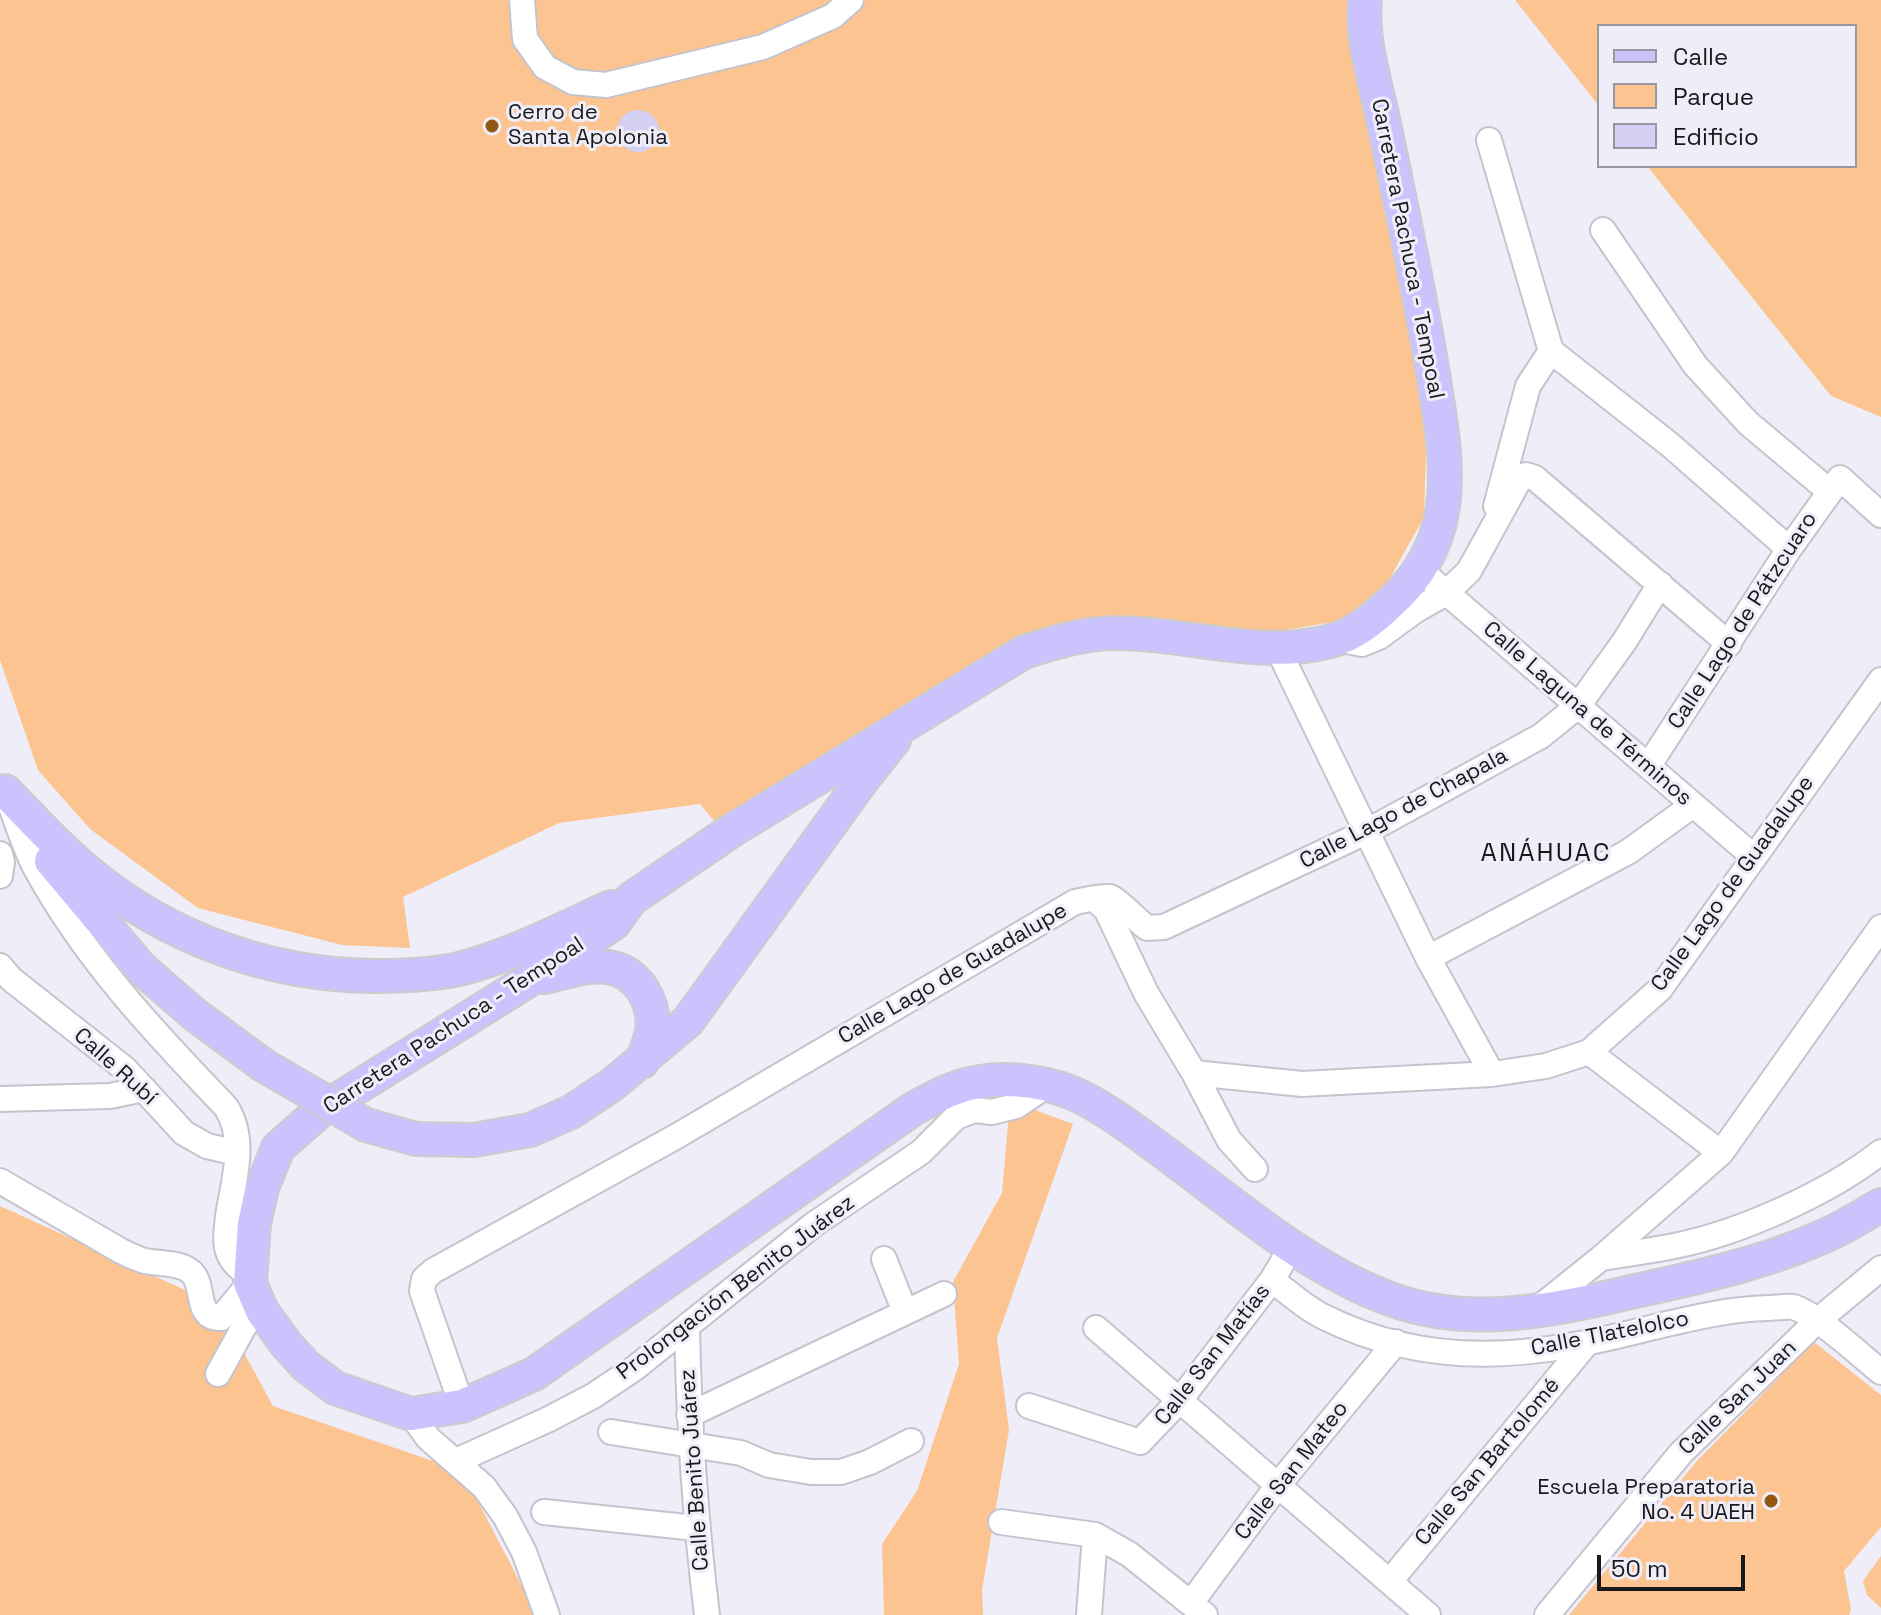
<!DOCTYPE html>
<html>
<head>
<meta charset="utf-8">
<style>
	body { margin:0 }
	#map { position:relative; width:1881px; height:1615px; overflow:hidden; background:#eeedf8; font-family:"Space Grotesk",sans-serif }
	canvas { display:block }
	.legend { position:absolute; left:1597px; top:24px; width:260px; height:144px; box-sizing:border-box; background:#eeedf8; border:2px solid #9998a0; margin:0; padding:10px 14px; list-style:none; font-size:24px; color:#19191d }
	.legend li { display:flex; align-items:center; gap:16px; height:40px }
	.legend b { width:40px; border:2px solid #9998a0 }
	.scale { position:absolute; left:1597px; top:1555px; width:148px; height:36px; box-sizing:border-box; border:4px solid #19191d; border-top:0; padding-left:10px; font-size:24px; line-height:28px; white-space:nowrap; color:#19191d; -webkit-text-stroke:6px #eeedf8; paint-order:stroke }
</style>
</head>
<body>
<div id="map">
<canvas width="1881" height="1615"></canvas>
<ul class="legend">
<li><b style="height:10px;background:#cbc3fe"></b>Calle</li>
<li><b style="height:22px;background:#fcc490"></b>Parque</li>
<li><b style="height:22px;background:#d3d0f4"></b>Edificio</li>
</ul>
<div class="scale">50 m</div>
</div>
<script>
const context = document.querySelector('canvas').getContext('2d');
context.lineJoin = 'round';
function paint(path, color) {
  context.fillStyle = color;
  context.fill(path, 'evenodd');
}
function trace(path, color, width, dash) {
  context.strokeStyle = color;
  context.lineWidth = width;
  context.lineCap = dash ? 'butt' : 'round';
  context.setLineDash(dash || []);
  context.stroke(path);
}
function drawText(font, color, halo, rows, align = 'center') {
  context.font = font + ' "Space Grotesk",sans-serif';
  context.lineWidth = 6;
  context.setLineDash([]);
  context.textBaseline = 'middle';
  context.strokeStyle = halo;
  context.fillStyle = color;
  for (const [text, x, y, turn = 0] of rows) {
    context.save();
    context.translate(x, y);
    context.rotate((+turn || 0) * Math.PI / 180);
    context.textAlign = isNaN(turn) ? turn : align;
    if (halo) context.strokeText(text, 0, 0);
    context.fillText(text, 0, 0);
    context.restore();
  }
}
paint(new Path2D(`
	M0,0H1350L1414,350L1426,450L1424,517L1386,585L1344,620L1274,632L1117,623L987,658L715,822L700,804L559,823L403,897L410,948L342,945L198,908L90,829L38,770L0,660Z
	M1515,0H1881V417L1831,396L1647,166H1855V26H1599V106Z
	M1010,1101L1073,1124L997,1338L1009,1430L982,1590L983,1615H884L882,1544L917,1491L959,1364L953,1282L1002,1193Z
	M0,1206L218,1305L273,1406L462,1471L537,1615H0Z
	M1814,1342L1881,1395V1527L1844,1571L1851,1610L1849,1615H1569L1696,1462Z
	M1881,1556V1608L1867,1595L1863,1581Z`), '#fcc490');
paint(new Path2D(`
	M617 131a21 21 0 1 1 42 0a21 21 0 1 1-42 0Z`), '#d3d0f4');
const minor = new Path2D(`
	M522,0L525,39L545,67L573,82L606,85L763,47L833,16L851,0
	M1489,140L1551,351
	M1603,230L1695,365L1748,423L1829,491
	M1551,351L1669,444L1789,549
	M1496,506L1528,386L1551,351
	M1420,570L1754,857
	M1337,639L1362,644L1379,637L1416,610L1446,593L1469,571L1518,482L1526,475L1535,478L1729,644
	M1277,647L1428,958L1492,1074
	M1649,765L1789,549L1840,478L1881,515
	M8,799C17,821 24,846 35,867C85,959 154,1032 226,1107C247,1140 234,1179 228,1216C227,1229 224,1242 229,1254C233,1264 242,1270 251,1276
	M0,854L2,862L0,876
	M1094,899L1106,909L1146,993L1194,1073L1229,1140L1255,1169
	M1428,958L1628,852L1693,805
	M0,966L11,979L125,1069L184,1133L207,1146L237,1153
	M1589,1052L1721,1153
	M1194,1073L1302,1084L1492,1074L1546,1066L1589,1052L1660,989L1881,680
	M0,1099L110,1096L144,1089
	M0,1181L121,1251C129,1255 137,1259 145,1261C159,1264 184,1262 193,1274C205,1288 195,1319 221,1318L250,1283
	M1601,1258C1626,1254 1650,1251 1674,1246C1740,1233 1829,1193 1881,1152
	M884,1259L905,1312
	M1272,1280C1288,1292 1304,1307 1322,1316C1433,1372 1539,1357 1654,1327C1692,1318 1729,1309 1768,1308C1775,1308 1786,1306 1793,1307C1814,1312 1862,1357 1881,1372
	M1535,1311L1601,1258L1721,1153L1881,927
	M687,1326C689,1423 695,1518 707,1615
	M1096,1328L1428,1615
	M218,1374L246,1323L262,1311
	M462,1406L422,1291L424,1279L433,1271L677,1136L1075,902C1085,900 1100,896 1110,897C1117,899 1139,922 1147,928L1164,927L1366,832L1541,736L1578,706L1624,642L1660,584
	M1029,1406L1140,1442L1180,1400L1272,1280L1292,1246
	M411,1414L428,1438L484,1487L505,1516L524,1552L547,1615
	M689,1415L944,1294
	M611,1432L741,1453L769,1465L811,1472H841L870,1462L911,1441
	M456,1461L547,1420L593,1396L635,1368L813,1225L921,1152L956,1117L974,1110L992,1112L1016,1106L1046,1086
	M544,1512L696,1528
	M1001,1522L1095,1535L1129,1554L1205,1615
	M1391,1580L1586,1344
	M1191,1603L1278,1485L1396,1342
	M1089,1615L1095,1535
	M1547,1615L1681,1453L1817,1321L1881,1268`);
const major = new Path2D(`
	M1365,0C1361,39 1375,81 1383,119C1401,204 1419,288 1433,374C1440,419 1450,466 1442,512C1436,549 1416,580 1389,604C1373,619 1355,634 1334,640C1264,661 1188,633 1118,633C1084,633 1055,642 1024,652L731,831L631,899L614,923L526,982L321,1110L278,1148L262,1188L254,1224L250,1283L262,1311L286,1344L306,1366L335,1388L411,1414L462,1406L534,1374L913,1109C935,1097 956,1085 980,1082C1012,1077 1051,1082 1081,1097C1109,1111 1135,1131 1161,1150C1232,1202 1310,1271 1393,1300C1471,1328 1554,1310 1631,1292C1699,1277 1770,1262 1833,1232C1850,1224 1865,1214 1881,1205
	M5,791C32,818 58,848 88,872C169,939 269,975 374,976C402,976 432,975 459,969C511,956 562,929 611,907
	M51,861L141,968L194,1014L263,1065
	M545,977C564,973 587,964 607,967C638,970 656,1003 652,1032C650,1042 645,1053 642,1062
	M366,1125L416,1139L474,1140L530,1130L571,1112L613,1084L688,1021L863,779L894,740`);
trace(minor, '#c5c4ce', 28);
trace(major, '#cccccd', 36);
trace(minor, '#fff', 24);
trace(major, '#cbc3fe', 32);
const majorBridge = new Path2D(`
	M263,1065L366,1125`);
trace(majorBridge, '#cccccd', 36, []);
trace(majorBridge, '#cbc3fe', 32);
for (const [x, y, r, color] of [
	[492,126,8,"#915713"],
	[1771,1501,8,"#915713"]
]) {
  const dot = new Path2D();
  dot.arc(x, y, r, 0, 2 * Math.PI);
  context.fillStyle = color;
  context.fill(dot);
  trace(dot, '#eeedf8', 3);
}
drawText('22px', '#19191d', '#eeedf8', [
	["Cerro de",508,113],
	["Santa Apolonia",508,138],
	["Escuela Preparatoria",1755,1488,"right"],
	["No. 4 UAEH",1755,1513,"right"]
], 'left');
drawText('22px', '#19191d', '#eeedf8', [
	["Carretera Pachuca - Tempoal",1407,249,79],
	["Calle Lago de Pátzcuaro",1743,621,-57],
	["Calle Laguna de Términos",1587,714,41],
	["Calle Lago de Chapala",1404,809,-28],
	["Calle Lago de Guadalupe",1733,884,-54],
	["Calle Lago de Guadalupe",953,974,-30],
	["Carretera Pachuca - Tempoal",454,1026,-33],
	["Calle Rubí",115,1067,42],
	["Prolongación Benito Juárez",736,1288,-37],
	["Calle Tlatelolco",1610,1334,-11],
	["Calle San Matías",1213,1355,-52],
	["Calle San Juan",1738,1398,-44],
	["Calle San Bartolomé",1488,1462,-50],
	["Calle Benito Juárez",695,1470,-94],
	["Calle San Mateo",1292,1471,-52]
]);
context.letterSpacing = '2px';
drawText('26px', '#19191d', '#eeedf8', [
	["ANÁHUAC",1546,854]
]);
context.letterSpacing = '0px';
</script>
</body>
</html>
